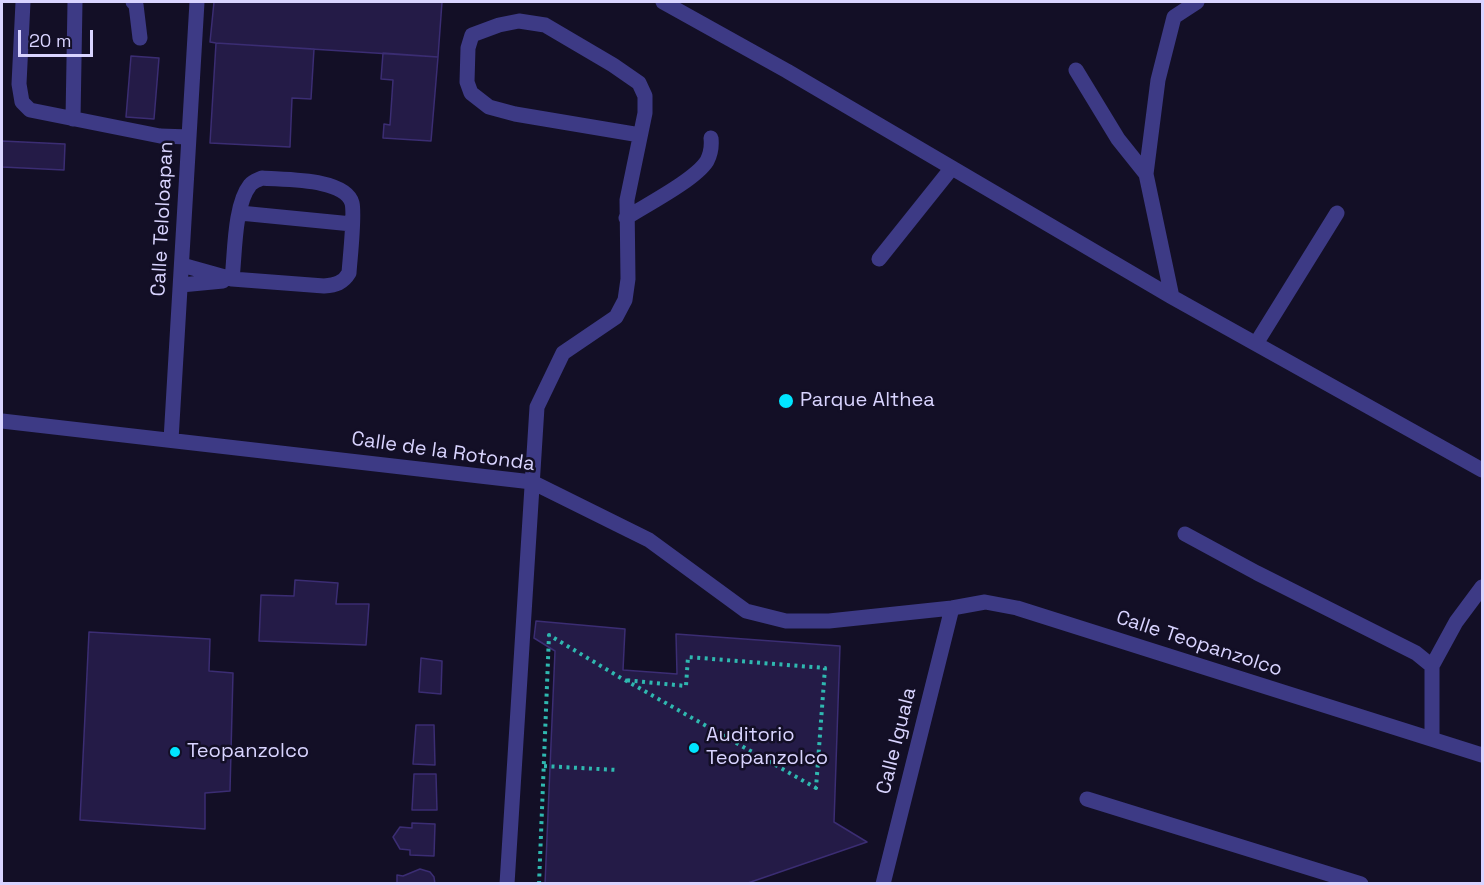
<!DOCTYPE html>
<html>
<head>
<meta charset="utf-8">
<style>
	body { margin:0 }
	#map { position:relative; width:1484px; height:885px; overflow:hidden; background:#130f26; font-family:"Space Grotesk",sans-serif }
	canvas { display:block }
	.frame { position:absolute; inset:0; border:3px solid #d9d4ff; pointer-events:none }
	.scale { position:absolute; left:18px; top:30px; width:75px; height:27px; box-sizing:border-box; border:3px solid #d9d4ff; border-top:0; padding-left:8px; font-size:18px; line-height:21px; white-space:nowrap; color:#d9d4ff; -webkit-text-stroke:4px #130f26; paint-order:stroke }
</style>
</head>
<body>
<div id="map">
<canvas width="1484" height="885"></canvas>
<div class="frame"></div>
<div class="scale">20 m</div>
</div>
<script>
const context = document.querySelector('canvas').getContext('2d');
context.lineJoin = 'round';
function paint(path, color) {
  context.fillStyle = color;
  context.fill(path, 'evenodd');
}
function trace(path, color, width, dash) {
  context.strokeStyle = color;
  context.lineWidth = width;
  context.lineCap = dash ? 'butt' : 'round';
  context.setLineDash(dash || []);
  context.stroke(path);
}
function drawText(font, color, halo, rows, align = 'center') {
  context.font = font + ' "Space Grotesk",sans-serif';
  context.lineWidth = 5;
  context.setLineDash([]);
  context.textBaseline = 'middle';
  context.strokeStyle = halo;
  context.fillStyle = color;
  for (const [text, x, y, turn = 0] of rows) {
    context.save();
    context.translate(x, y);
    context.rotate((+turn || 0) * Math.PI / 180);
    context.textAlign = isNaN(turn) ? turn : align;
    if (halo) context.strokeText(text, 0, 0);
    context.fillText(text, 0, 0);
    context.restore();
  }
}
const building = new Path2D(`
	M214,2H442L438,57L216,43L210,42Z
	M216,43L314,49L311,99L292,98L290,147L210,143Z
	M383,53L438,57L431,141L383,138L384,124L390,125L393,80L381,79Z
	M131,56L159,58L154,119L126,117Z
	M2,141L65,144L64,170L2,167Z
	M295,580L338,583L336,604H369L366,645L259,641L261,595L294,596Z
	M536,621L625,629L623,670L677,674L676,634L840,646L834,822L867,842L745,884H545L555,651L534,638Z
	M89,632L210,639L209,671L233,673L230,791L205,793V829L80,820Z
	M421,658L442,661L441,694L419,692Z
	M416,725H434L435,765L413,764Z
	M414,774H436L437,810H412Z
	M412,823L435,824L434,856L410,855V850L400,849L393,837L400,827L412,828Z
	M420,869L430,872L434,877L435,884H397V875L403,876Z`);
paint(building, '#241b47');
trace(building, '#3b2d73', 1.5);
trace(new Path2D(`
	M544,766L617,770
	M539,884L549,635L621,678L625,680L816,788L825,668L688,657L686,686L625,680`), '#2fb8b0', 4, [3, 4.5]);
trace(new Path2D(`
	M23,2L19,84L22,102L30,110L160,136L189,137
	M133,2L136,5L140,38
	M663,2L787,71L1172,297L1482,470
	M1076,70L1118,139L1146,174
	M73,119L75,2
	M240,213L352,224
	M626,218C646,205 695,180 707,161C711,153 712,147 711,138
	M879,259L951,169
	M182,265L232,279L324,286C336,285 343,283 349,273C350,258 355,215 352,203C345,178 284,180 262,178C258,180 253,181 250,185C234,205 235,254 232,279
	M181,285L223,281
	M1172,297L1146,174L1158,80L1174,17L1197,2
	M1257,342L1337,213
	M2,421L532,482L649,540L746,611L786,621H829L952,608L985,602L1017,608L1482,755
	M171,440L197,2
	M1185,534L1257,573L1416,653L1432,666
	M1432,739V666L1456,622L1482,587
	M1087,799L1361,884
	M507,884L537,407L563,353L616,317L625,300L628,279L627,200L645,113V96L639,83L613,65L545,25L519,21L499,25L472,35L468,48L467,82L471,93L489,107L515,114L640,135
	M883,884L952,608`), '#3d3a85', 15);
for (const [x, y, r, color] of [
	[786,401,8,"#00e5ff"],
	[694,748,6,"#00e5ff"],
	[175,752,6,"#00e5ff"]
]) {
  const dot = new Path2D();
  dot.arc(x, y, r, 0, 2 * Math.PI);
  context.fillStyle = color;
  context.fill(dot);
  trace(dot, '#130f26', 2);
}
drawText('20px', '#d9d4ff', '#130f26', [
	["Calle Teloloapan",163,219,-87],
	["Calle de la Rotonda",443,452,8],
	["Calle Teopanzolco",1199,644,18],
	["Calle Iguala",897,741,-76]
]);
drawText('20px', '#d9d4ff', '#130f26', [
	["Parque Althea",800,401],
	["Auditorio",706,736],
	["Teopanzolco",706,759],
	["Teopanzolco",187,752]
], 'left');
</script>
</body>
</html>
